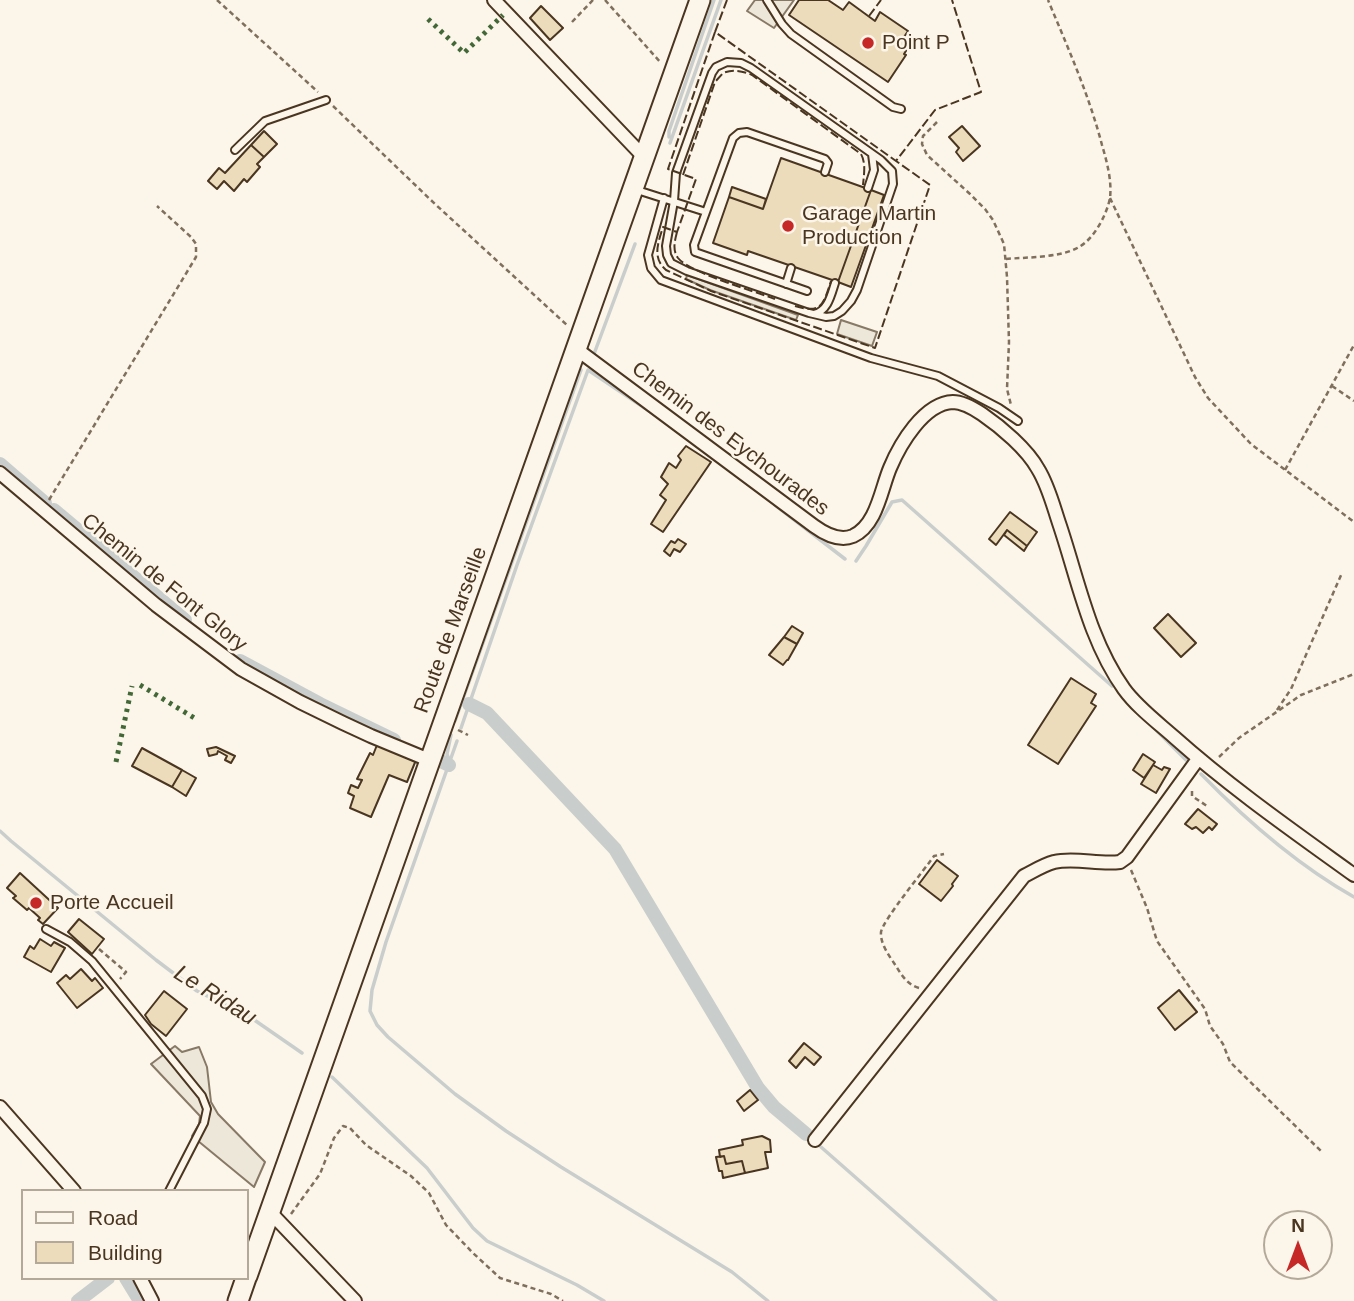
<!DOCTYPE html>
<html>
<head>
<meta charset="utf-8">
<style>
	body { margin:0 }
	#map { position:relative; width:1354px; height:1301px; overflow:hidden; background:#fbf6e9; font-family:Helvetica,sans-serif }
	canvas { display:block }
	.legend { position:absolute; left:21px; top:1189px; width:228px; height:91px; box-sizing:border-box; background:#fbf6e9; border:2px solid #b4a999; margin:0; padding:9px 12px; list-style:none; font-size:21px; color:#4a3520 }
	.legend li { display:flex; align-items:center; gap:14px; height:35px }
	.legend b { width:35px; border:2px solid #b4a999 }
	.north { position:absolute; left:1263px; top:1210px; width:70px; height:70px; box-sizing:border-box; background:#fbf6e9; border:2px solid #b4a999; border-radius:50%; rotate:0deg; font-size:19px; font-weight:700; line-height:28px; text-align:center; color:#4a3520 }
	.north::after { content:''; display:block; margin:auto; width:24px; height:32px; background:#c62828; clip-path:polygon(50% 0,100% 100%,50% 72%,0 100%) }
</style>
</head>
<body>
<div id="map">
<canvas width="1354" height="1301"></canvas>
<ul class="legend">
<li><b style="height:9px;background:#fbf6e9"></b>Road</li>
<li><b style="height:19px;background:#ecdcbc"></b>Building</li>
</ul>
<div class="north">N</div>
</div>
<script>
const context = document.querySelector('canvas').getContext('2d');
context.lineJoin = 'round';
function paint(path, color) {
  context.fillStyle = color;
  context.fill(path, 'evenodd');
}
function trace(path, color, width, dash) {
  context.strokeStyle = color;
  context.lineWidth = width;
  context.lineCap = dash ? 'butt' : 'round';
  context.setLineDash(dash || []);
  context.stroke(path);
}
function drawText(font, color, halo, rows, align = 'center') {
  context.font = font + ' Helvetica,sans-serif';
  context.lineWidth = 5;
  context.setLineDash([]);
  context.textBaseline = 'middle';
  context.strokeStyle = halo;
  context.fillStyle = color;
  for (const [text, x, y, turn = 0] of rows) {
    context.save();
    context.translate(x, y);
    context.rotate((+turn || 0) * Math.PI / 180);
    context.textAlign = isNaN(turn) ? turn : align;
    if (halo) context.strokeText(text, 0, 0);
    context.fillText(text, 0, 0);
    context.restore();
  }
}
const parking = new Path2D(`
	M755,0H794L774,28L747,11Z
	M687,275L723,288L798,315L796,320L710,290L686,279Z
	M841,320L877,332L872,346L837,334Z
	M175,1046L182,1052L199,1047L207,1067L211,1102L218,1114L265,1162L254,1187L192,1136L199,1124L200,1116L151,1064Z`);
paint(parking, '#ede7d9');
trace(parking, '#887966', 2);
trace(new Path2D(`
	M669,137V131L714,0
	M670,143L721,0
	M594,354L635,244
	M775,505L845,559
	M856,561L866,546L892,502L902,500L1112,686
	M455,721L581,370
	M1150,724L1186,760
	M461,728L517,565L588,370L655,415
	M457,741L386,942L372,990L370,1011L377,1025L388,1037L455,1094L506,1131L561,1167L732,1272L768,1301
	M449,760L447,754L451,735
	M1201,774C1245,819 1299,866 1354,897
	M0,831L11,841L156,960L197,991L250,1017L302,1053
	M332,1077L427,1168L473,1228L487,1241L577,1285L604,1301
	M821,1147L996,1301`), '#c9cecd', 3.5);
trace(new Path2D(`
	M0,464L45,503
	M54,510L185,620
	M240,661L320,704L394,740
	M469,704L487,713L615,849L758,1088L774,1107L806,1134
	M441,761L449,765
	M126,1278L140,1301
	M78,1301L108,1278`), '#c9cecd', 14);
const building = new Path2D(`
	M799,0H828L843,10L849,2L875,21L880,12L908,31L902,40L909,46L904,54L906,55L888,82L789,15Z
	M541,6L563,28L550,40L530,18Z
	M962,126L980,146L963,161L956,152L959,148L949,137Z
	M264,131L277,144L264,157L251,145Z
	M251,145L264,157L257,164L260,167L247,182L244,179L234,191L224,181L217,189L208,181L219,168L225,173Z
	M781,158L871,190L838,282L748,251L747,255L713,243L729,197L763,209Z
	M732,187L766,199L763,209L729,197Z
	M871,190L884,195L851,287L838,282Z
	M686,446L711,462L663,532L651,524L666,500L660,495L668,484L661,477L669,463L676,468L681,460L678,456Z
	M1010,512L1037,532L1027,546L1007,530L996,545L989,539Z
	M1007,530L1027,546L1024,551L1004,535Z
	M678,539L686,544L680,552L674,549L670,556L664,551L671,541L675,543Z
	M1168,614L1196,643L1181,657L1154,628Z
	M792,626L803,633L797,644L784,637Z
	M784,637L797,644L788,660H787L783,665L769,655Z
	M1071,678L1096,694L1091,703L1096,706L1058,764L1028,745Z
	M377,745L416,760L407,782L389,775L371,817L350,808L354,796L348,793L351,785L358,788L362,780L357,779L370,753L373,755Z
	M216,747L235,756L231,763L225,760L227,756L218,751L217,754L209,756L207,749Z
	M142,748L182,770L172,787L132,766Z
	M1143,754L1155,762L1144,778L1133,770Z
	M1153,765L1162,770L1164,767L1170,769L1156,793L1141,784Z
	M182,770L196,778L186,796L172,787Z
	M1198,809L1217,824L1212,830L1209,827L1203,833L1196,827L1192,829L1185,824Z
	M937,860L958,876L952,884L953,886L941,901L919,884Z
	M20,873L58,908L43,924L38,920L40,918L29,908L27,910L13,898L16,896L7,888Z
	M79,919L104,939L92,954L68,932Z
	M40,939L51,946L54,942L65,948L51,972L24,957L30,946L34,949Z
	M81,969L92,981L95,978L103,988L77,1008L57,983L66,975L70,979Z
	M1179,990L1197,1012L1175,1030L1158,1008Z
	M164,991L187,1009L166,1036L151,1024L145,1015Z
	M804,1043L821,1057L814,1065L805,1057L796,1068L789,1061Z
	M750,1090L758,1100L744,1111L737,1101Z
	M762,1136L770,1140L771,1152H765L768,1168L745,1173L742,1161L726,1164L724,1156L720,1157L719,1150L743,1145L742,1140Z
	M724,1156L726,1164L742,1161L745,1173L723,1178L722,1171H719L716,1157Z`);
paint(building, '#ecdcbc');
trace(building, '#4a3520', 2);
const lane = new Path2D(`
	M767,0L782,24L791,34L893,107L901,109
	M727,62L741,63L751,68L881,160L892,171L893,184L857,290L851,301L842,311L834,316L826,317L809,313L687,271L671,263L667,255L666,246L674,201L676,173L712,73L716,67Z
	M235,150L265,121L326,100
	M868,188L874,170L872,154
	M637,190L706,212L733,138L739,133L747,132L825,159L828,163L825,172
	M664,198L648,255L651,268L661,280L871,358L938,376L999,408L1018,421
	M706,212L694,245L695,252L807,291
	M786,284L791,268
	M814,314C828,311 831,295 835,283
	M46,929L70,942L92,961L202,1096L207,1109L204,1123L169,1191`);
const street = new Path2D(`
	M494,0L643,156
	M575,348L814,526C825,534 839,542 853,536C877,525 881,489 890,468C900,444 924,403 953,402C963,402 973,408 982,414C1001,427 1027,449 1038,469C1048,485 1053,505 1059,523C1078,579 1089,640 1124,689C1137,707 1157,722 1174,737C1230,787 1293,831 1354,875
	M0,473L156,605L241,669L300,702L343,723L371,736L429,760
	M0,1107L74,1191
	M815,1140L1024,876C1034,871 1043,865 1054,862C1075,857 1099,865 1120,862L1127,857L1198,759
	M269,1211L355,1301
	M140,1278L152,1301`);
const primary = new Path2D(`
	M247,1276L700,0
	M238,1301L246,1278`);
trace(lane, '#4a3520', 10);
trace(street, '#4a3520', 16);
trace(primary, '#4a3520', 23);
trace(new Path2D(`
	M217,0L318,92
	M605,0L661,63
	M572,22L593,0
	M333,106L435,204L568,326
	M937,122L923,136L922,144L927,155L970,194L985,209L993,220L1004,244L1007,277L1009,342L1007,389L1011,405
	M1110,198L1195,377L1208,398L1251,444L1354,522
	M1006,259C1028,257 1060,258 1079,247C1094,239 1107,214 1110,198C1112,181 1107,162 1102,145C1089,95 1068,48 1048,0
	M1332,386L1354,401
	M1285,470L1354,345
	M49,500L196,257V244L191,237L157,206
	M1277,710L1291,689L1342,573
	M458,730L468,735
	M1219,757L1239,738L1301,695L1354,674
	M1192,791V796L1207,806
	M1131,870L1147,908L1157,941L1205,1009L1210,1026L1223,1044L1230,1062L1323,1153
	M99,949L126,972L120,979
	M919,988C908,985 902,976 896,966C890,957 880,944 881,932C883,920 925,869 934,856L944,854
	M291,1214L320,1174L334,1138L343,1126L350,1128L366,1145L411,1176L429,1193L446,1225L473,1253L500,1278L551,1294L563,1301`), '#7f6f5c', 2.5, [5, 3.5]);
trace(lane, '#fbf6e9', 6);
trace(street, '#fbf6e9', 12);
trace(primary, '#fbf6e9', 19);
trace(new Path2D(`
	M428,19L464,53L503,15
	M140,685L196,719
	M116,762L132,686`), '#436837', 5, [3.5, 5]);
trace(new Path2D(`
	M727,0L715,32L896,161L935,110L981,92L952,0
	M869,16L881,0
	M715,32L668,169L696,179L677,232L663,227C658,243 652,258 666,270L711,291L875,348L930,185L896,161
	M683,175L715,82L723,73C733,69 743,71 752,75L861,154C866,163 864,174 863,185
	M677,232C675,240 672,250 678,258C690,273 754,291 775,299
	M795,306C822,314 823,305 831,281`), '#4a3520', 2, [9, 3.5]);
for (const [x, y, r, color] of [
	[868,43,7,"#c62828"],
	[788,226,7,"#c62828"],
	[36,903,7,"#c62828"]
]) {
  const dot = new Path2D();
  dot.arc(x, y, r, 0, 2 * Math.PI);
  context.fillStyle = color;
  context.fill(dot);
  trace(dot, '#fbf6e9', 2.5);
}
drawText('21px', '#4a3520', '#fbf6e9', [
	["Point P",882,43],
	["Garage Martin",802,214],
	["Production",802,238],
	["Porte Accueil",50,903]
], 'left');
drawText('21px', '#4a3520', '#fbf6e9', [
	["Chemin des Eychourades",730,439,37],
	["Chemin de Font Glory",164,583,39],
	["Route de Marseille",451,630,-70]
]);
drawText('italic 23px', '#4a3520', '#fbf6e9', [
	["Le Ridau",215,996,32]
]);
</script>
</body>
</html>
